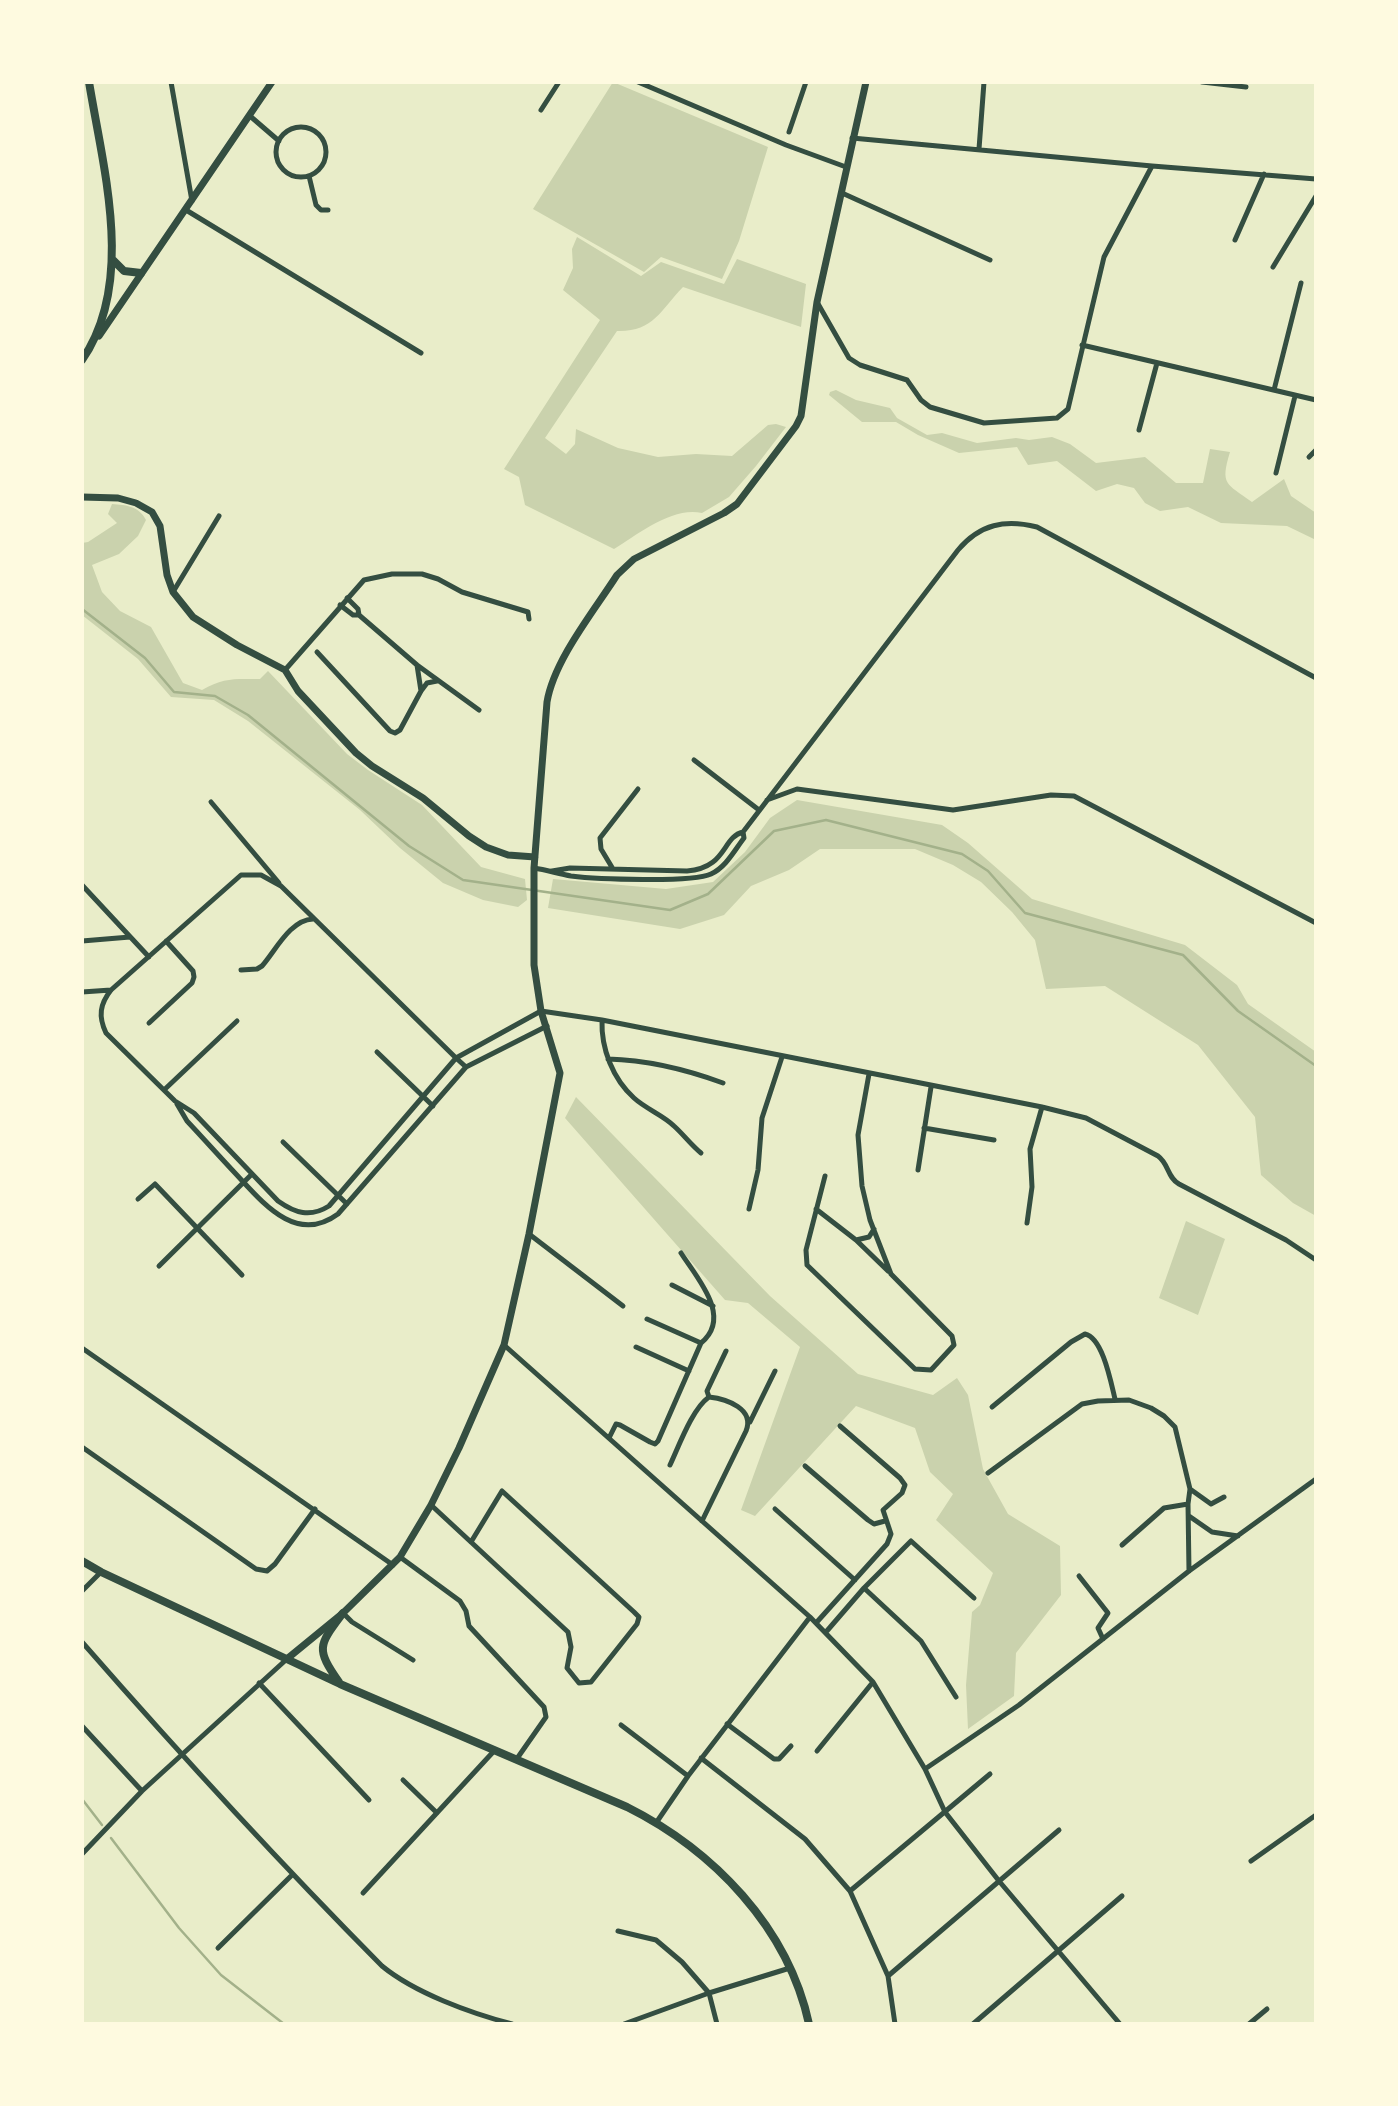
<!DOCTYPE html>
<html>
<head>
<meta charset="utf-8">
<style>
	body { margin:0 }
	#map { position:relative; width:1398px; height:2106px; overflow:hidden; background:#e9edc9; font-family:Roboto,sans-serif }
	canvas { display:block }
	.frame { position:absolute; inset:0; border:84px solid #fefae0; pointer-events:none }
</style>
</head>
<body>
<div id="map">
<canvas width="1398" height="2106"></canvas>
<div class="frame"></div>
</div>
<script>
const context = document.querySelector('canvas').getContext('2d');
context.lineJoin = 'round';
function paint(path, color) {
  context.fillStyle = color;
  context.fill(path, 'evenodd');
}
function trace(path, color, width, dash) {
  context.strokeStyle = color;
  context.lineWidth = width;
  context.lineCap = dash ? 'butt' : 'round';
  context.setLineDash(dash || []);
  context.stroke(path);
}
paint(new Path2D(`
	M613,82L768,147L739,241L722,279L661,257L644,272L533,209Z
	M577,237L641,276L661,262L724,284L737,259L806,284L801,327L683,287C660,311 653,332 617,331L545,438L566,454L575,444L576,429L618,448L658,457L696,454L732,456L768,425L776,424L786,427L756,466L729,497L702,513C673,506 638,534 614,549L525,505L519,477L504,469L600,320L563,290L573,268L572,249Z
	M836,390L856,400L890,408L897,418L927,435L942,433L977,443L1016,438L1029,440L1052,437L1070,444L1096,463L1145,457L1176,483H1203L1210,449L1230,452C1220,485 1226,483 1252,502L1284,479L1291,496L1316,513V540L1287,526L1221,523L1188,507L1160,511L1145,503L1134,488L1117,484L1096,491L1057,461L1028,465L1017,447L959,453L918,435L896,422H862L829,395L830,392Z
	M112,504C126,505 139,506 146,520L138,536L119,554L92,565L102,592L120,611L151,627L183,683L202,690C224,677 236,679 260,679L268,671L347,754L368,770L422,805L481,867L525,879L527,900L518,907L483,900L443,883L400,848L360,810L248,721L214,700L171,697L138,659L82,615V543L88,542L117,523L108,514Z
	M797,800L942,825L968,843L1032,899L1185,945L1237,985L1248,1004L1316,1052V1216L1293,1203L1261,1175L1255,1117L1198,1045L1105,986L1046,989L1035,940L1012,912L981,882L953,865L915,849H820L789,870L751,886L724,915L680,929L548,908L553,879L666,889L713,882L745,852L770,818Z
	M576,1097L770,1296L858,1374L933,1395L957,1378L968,1395L983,1469L1008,1514L1060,1546L1061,1595L1016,1653L1014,1696L968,1729L966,1685L972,1612L980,1605L993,1573L936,1520L953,1494L930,1472L915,1428L856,1406L755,1516L741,1510L800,1347L748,1303L725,1300L565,1118Z
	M1186,1221L1225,1239L1198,1315L1159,1298Z`), '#cad2ad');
trace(new Path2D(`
	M82,609L145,658L174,692L215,696L248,715L409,846L463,880L670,910L708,894L774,831L826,820L962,854L988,871L1025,913L1183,955L1238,1011L1316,1066
	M82,1799L102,1825
	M111,1838L179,1928L221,1975L284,2024`), '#a3b18a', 2.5);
trace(new Path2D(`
	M171,82L192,201
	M638,82L786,145L846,167
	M1202,82L1246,87
	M541,110L559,82
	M250,116L279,141
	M276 152a25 25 0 1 1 50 0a25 25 0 1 1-50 0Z
	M789,132L806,82
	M852,138L1152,166L1316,179
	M979,149L984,82
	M309,176L316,205L321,210H328
	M842,193L990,260
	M186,210L421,353
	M1235,240L1264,174
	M1273,267L1316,196
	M817,302L849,358L860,365L907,380L921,400L930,407L984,423L1057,418L1068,409L1104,257L1152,166
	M1082,345L1316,400
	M1274,390L1301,283
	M1139,430L1157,363
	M1309,457L1316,450
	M1276,473L1295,396
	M173,592L219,516
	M347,598L358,609L359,615
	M317,652L390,731L395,733L400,730L421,691L417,665L359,615H353L340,605
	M417,665L479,710
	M285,670L364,580L392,574H422L438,579L462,592L528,612L529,619
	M421,691L427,683L437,681
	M694,760L759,810
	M767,800L797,789L953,810L1051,795L1074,796L1316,923
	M211,802L279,883
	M534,868C547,870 559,874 571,876C595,879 692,883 711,874C726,867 734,851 744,838L743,832
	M613,869L601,849L600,838L638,789
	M552,871L570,868L687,871C727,868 722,837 743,832L958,550C980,524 1005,519 1037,527L1316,678
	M82,885L149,957
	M82,941L130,937
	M241,970L257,969L262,966C276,950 290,920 313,919
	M82,992L111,990
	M602,1020C601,1049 613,1079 634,1098C646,1109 663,1115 674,1126C684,1135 691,1145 701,1153
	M149,1023L192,983L194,977L193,971L166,941
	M377,1052L433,1106
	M608,1059C648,1060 685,1069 723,1083
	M466,1067L456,1058L281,886L261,875H241L111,990C100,1004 98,1016 106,1033L175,1101L194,1113L278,1201C295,1213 310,1218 329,1206L456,1058L541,1011L602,1020L1042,1107L1086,1118L1158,1156C1169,1164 1167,1177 1179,1184L1286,1240L1316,1260
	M164,1090L237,1021
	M177,1104L187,1121C203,1138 219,1156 235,1173C263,1203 296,1245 338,1214L466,1067L547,1026
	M924,1128L994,1140
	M283,1142L347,1204
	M918,1170L931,1087
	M825,1176L806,1250L807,1265L915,1369L931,1370L954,1345L952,1336L891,1274L870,1220L862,1186L858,1135L869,1074
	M138,1199L155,1184L242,1275
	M749,1209L758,1170L762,1118L782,1057
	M816,1209L856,1240L888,1271
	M1027,1223L1032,1187L1030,1149L1042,1107
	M529,1234L623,1306
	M856,1240L869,1237L874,1229
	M159,1266L252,1174
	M672,1285L713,1306
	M647,1319L701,1343C733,1317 697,1278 681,1253
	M504,1345L810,1617L873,1682L925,1769L945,1812L999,1881L1120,2024
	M636,1347L689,1371
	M82,1348L393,1565
	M709,1397L707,1391L726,1351
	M992,1407L1071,1342L1085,1334C1103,1338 1111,1383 1115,1399
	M750,1422L775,1371
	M609,1438L616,1424L620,1425L650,1442L655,1444L658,1441L701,1343
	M82,1447L256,1569L267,1571L275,1564L315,1509
	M670,1465C679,1446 692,1409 709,1397C727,1399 755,1409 746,1431L702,1521
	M805,1466L868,1520L874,1524L885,1521
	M988,1473L1082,1404L1098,1401L1129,1400L1151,1408L1164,1416L1175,1427L1190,1489L1188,1504L1189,1571
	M1190,1489L1211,1504L1224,1497
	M431,1505L568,1632L571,1647L567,1668L579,1683L591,1682L637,1624L639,1617L634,1612L502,1491L471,1542
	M775,1509L855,1580
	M1189,1516L1212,1532L1238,1536
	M1122,1545L1164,1508L1188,1504
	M400,1557L460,1601L466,1611L469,1626L544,1707L546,1717L516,1760
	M1079,1576L1108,1613L1098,1628L1103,1639
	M864,1588L921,1641L956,1697
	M82,1591L101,1572
	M343,1613L352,1622L413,1660
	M816,1623L887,1544L891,1534L883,1510L902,1493L905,1485L900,1478L840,1426
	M826,1632L864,1588L911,1541L974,1598
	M82,1642C179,1753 278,1861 382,1966C415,1993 470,2013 512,2024
	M259,1683L369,1800
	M727,1724L774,1759H779L791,1746
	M621,1725L688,1776
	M82,1726L142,1791
	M817,1751L873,1682
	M701,1758L805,1839L850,1891L888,1976L895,2024
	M925,1769L1019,1705L1189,1571L1316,1479
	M403,1780L437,1813
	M656,1823L688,1776L810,1617
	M82,1854L142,1791L288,1658
	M1251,1861L1316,1815
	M850,1891L990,1774
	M363,1893L494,1751
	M618,1931L656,1940L682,1962L709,1993L717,2024
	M218,1948L292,1875
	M888,1976L1059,1830
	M624,2024L709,1993L790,1968
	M973,2024L1122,1896
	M1249,2024L1267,2009`), '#344e41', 5);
trace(new Path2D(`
	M99,336L272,82
	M82,497L118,498L136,503L152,512L160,526L167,575L173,592L193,617L237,645L285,670L298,691L356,753L372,766L423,798L469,836L486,847L508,855L535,857
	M288,1658L343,1613L400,1557L431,1505L459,1448L504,1345L529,1234L560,1073L541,1011L534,965V868L547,702C554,660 594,611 617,575L634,559L724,513L737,504L796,426L801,416L817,302L866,82`), '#344e41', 7);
trace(new Path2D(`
	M112,259L124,271L141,273
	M82,360C136,282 103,168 89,82
	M82,1561L101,1572L340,1684L627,1807C713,1850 788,1927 809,2024
	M339,1682C315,1648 319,1645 343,1613`), '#344e41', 8);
</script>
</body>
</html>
